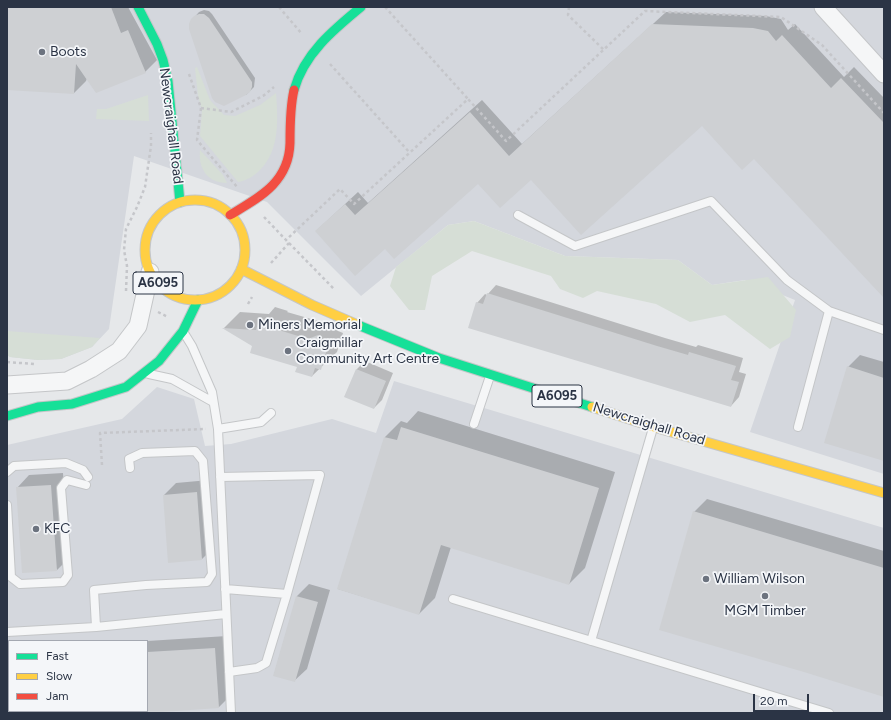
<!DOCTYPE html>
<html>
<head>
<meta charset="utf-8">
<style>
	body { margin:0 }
	#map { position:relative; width:891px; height:720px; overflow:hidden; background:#e6e8ea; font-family:Figtree,sans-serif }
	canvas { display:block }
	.frame { position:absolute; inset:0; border:8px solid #2b3445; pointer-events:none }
	.legend { position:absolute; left:8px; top:640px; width:140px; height:72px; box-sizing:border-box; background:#f4f6f9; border:1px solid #a4a8b1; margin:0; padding:5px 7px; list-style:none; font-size:12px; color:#2b3445 }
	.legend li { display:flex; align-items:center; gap:8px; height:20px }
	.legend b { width:20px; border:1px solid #a4a8b1 }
	.scale { position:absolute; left:753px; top:694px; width:56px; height:18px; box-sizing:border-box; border:2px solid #2b3445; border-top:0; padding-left:5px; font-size:12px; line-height:14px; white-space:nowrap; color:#2b3445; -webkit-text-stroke:3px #f4f6f9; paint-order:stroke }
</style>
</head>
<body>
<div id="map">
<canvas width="891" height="720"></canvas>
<div class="frame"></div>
<ul class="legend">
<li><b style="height:5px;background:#16e098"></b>Fast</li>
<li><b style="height:5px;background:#ffcf43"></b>Slow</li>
<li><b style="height:5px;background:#f24e42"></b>Jam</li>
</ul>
<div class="scale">20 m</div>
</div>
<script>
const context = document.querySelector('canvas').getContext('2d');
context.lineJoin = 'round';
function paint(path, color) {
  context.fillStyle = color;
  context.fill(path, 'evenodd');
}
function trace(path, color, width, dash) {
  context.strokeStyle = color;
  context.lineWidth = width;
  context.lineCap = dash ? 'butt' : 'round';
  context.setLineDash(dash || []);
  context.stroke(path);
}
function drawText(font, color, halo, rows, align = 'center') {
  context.font = font + ' Figtree,sans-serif';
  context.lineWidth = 3.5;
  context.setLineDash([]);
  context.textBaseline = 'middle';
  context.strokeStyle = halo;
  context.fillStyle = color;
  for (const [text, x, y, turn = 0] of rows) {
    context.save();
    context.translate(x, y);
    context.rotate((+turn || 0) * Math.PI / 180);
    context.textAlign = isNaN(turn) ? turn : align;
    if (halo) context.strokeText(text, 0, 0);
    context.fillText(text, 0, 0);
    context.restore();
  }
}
paint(new Path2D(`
	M7,7H884V474L750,432L795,300L745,280L712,285L678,260L565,256L474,221L448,225L361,296L267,202L134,156L109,329L92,347L61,359L38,360L10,357L7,355Z
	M394,381L884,528V713H7V445L122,419L157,387L194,399L205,446L231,444L332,419L376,433ZM9,641H147V711H9Z`), '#d4d7dd');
paint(new Path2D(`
	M197,67L210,100L224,115L235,116L260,105L276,93C278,119 280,150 260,170C254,176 246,181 238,182L200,136L202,110L198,96L195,68Z
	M148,95L149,121L96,119L97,109H106Z
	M200,150L223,175L227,183C208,183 198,169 200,150Z
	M474,221L565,256L678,260L712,285L768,277L796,310L790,337L770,349L725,315L690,322L656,304L597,291L583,298L560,289L551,276L472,251L432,276L425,310H409L390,286L396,267L448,225Z
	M7,331L100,338L92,347L61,359L38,360L10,357L7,355Z`), '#d6ded6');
paint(new Path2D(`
	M7,7H128L157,60L145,72L87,78L86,81L74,93L7,89Z
	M204,10L209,11L212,14L255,78L254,87L246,95L192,20L199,12Z
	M666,12L766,16L781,19L788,30L795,24L844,77L854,67L884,98V296L754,158L702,125L531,179L479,182L385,247L316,231L358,192L368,203L482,100L522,144Z
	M496,285L665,338L696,347L698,345L743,358L739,372L746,374L739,397L731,406L477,303L485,294L487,295Z
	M275,307L288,311L287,312L325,323L334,320L338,331L343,333L337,352L312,376L298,366L253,346L224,328L240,312L269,314Z
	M860,355L884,362V460L848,367Z
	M365,361L393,373L382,400L374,408L346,396L357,369Z
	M418,411L615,472L585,568L569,584L451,547L435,598L419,614L338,589L385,437L401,421L407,423Z
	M63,473L69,558L57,570L17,488L29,475Z
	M209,480L214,547L202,559L164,495L176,483Z
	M707,499L884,551V695L694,512Z
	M309,584L330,590L307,669L294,681L274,675L297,596Z
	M227,636L231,695L219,707L129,713H37V711H147V641Z`), '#0003');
paint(new Path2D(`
	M7,7H111L121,33L128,30L146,73L96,93L76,64L74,94L7,90Z
	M199,14H204L209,18L252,82V87L250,92L246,95L224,106L215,102L212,98L189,29V24L191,19L194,16Z
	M652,24L753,28L768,31L776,41L782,35L831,88L841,78L884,123V298L754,159L742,170L702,126L581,235L531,180L500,208L478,184L394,259L385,249L355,276L315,231L345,204L355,215L470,112L509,156Z
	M487,293L657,346L688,355L689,352L736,366L731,380L739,382L731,407L468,328L476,302L483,304Z
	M258,323L272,327V328L308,339L318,335L322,347L327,349L321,370L315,368L312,377L295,372L297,367L250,353L252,346L222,328L256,330Z
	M847,366L884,378V461L824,443Z
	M356,369L386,381L374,409L344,397Z
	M401,427L599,488L569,585L441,545L419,615L337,589L384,437L397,440Z
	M51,485L57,571L22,573L16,487Z
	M197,492L202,560L168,563L163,495Z
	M693,511L884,568V697L804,672L659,630Z
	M296,596L318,602L295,682L273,676Z
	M215,648L219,708L147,713V652Z`), '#ced0d3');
const lane = new Path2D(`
	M518,215L575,246L711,201L787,280L829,311L884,330
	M184,333L192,346L212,392L218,429L231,713
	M149,374L172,379L213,402
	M474,424L490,376
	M798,427L829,311
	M218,429L261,422L271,413
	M7,472L14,466L66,463L83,470L88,477
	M220,477L320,475L287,594L225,589
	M7,505L11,577L20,584L63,582L68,575L61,488L67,480L86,485
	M453,599L829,713
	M96,627L94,590L146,585L207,582L212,574L203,461L195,451L142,453L129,459L130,468
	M7,632L96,627L226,614
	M591,641L653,428
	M229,672L257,668L266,663L287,594`);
const street = new Path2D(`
	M823,7L884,74
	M7,385L67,381L91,369L119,351L138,326L150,272`);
const fast = new Path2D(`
	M138,7L157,44L163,60L168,81L180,202
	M294,90C304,54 333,30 361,7
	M358,325L439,358L592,407
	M7,416L38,407L72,404L126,387L159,361L183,331L198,300`);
const slow = new Path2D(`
	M145 250a50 50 0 1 1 100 0a50 50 0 1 1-100 0Z
	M241,269L312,305L358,325
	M592,407L654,427L884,493`);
const jam = new Path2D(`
	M230,215C260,197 289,182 290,143C290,125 290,107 294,90`);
trace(lane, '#c4c6c8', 10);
trace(street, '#c4c6c8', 19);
trace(fast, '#c4c6c8', 11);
trace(slow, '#c4c6c8', 11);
trace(jam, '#c4c6c8', 11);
trace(new Path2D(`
	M279,7L302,34
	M385,7L468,99
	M569,7L568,15L604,50
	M330,64L410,153
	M189,74L201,108L231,112L263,96L274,87
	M201,108L197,140L238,188
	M264,217L286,240L340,189L354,204L468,99L506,141L645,11L781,17L822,45L884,113
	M289,243L334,289
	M271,263L289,243L286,240
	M126,291L127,266L124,250L126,229L137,207L145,187L151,146V133
	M248,304L252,297
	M158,312L168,317
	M7,362L34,364
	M102,465L100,433L206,429`), '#c5c6ca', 2.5, [3, 3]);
trace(lane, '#f5f6f7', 8);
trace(street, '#f5f6f7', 17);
trace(fast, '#16e098', 9);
trace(slow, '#ffcf43', 9);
trace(jam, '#f24e42', 9);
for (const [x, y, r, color] of [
	[42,52,4,"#6c737f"],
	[250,325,4,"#6c737f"],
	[288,351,4,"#6c737f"],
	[36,529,4,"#6c737f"],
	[706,579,4,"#6c737f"],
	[765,596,4,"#6c737f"]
]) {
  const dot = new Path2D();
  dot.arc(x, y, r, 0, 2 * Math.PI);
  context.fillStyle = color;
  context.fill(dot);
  trace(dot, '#f4f6f9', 1.5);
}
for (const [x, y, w] of [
	[158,283,50],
	[557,396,50]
]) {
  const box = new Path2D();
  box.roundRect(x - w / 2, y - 11, w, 22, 3);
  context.fillStyle = '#f4f6f9';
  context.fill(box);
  trace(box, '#2b3445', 1);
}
drawText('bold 13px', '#2b3445', null, [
	["A6095",158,283],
	["A6095",557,396]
]);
drawText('14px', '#2b3445', '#f4f6f9', [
	["Boots",50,52],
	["Miners Memorial",258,325],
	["Craigmillar",296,343],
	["Community Art Centre",296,359],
	["KFC",44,529],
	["William Wilson",714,579],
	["MGM Timber",765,611,"center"]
], 'left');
drawText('14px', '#2b3445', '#f4f6f9', [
	["Newcraighall Road",171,126,83],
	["Newcraighall Road",649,424,17]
]);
</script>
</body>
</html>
